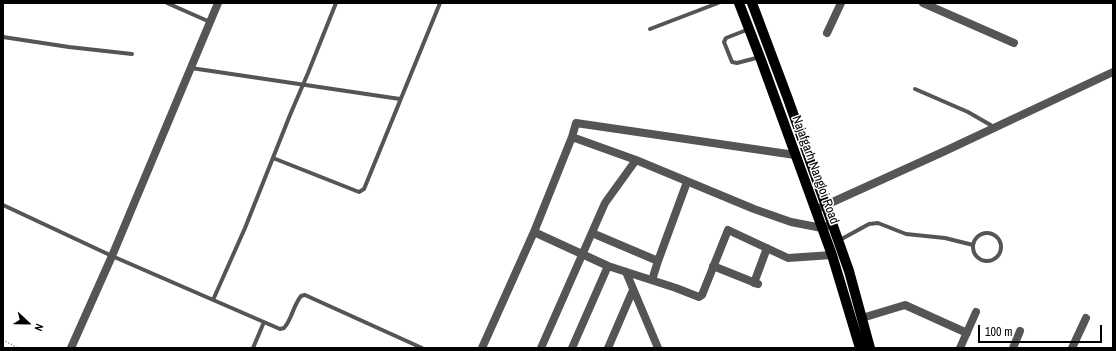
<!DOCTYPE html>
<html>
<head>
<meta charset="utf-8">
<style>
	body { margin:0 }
	#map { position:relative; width:1116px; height:351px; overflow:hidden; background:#fff; font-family:"Archivo Narrow",sans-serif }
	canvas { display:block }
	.frame { position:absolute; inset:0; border:4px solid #000; pointer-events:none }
	.north { position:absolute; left:8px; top:303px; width:40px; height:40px; -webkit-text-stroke:3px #fff; paint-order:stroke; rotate:112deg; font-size:11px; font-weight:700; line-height:16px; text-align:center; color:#000 }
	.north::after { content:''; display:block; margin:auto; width:14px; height:18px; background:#000; clip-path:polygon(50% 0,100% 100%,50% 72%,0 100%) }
	.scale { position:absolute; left:978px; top:325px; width:124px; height:18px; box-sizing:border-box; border:2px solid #000; border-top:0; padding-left:5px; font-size:12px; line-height:14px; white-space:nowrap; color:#000; -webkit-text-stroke:3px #fff; paint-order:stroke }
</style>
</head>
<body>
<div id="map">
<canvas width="1116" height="351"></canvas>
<div class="frame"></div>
<div class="north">N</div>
<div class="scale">100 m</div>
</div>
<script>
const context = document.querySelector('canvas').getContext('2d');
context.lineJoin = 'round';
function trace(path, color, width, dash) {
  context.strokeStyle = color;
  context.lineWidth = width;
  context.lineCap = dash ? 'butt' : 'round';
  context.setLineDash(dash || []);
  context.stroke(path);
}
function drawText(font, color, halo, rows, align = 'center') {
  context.font = font + ' "Archivo Narrow",sans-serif';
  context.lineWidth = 3;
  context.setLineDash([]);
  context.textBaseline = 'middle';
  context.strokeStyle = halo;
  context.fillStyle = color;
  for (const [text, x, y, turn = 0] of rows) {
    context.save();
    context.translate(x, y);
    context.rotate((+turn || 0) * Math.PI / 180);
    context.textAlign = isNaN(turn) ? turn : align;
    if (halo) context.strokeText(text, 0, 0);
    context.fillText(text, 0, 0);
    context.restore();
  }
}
trace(new Path2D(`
	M3,340L18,348`), '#777', 1.5, [1, 2]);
trace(new Path2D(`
	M167,3L210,22
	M650,29L718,3
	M749,29L726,38L724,42L732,62L737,63L760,57
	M3,37L69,47L132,54
	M191,68L400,99
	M915,89L968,112L994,127
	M273,158L359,192L364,189L440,3
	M3,205L112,256L280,329L284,328C292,319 293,306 301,296L305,295L422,348
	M973 247a14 14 0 1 1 28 0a14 14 0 1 1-28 0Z
	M838,241L869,224L878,223L906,234L945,238L973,245
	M213,300L245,228L290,115L308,73L336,3
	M253,348L264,322`), '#555', 4);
trace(new Path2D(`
	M923,3L1014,43
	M827,33L841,3
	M572,137L576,123L795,155
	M815,210L945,151L1113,72
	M534,232L608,266L676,288L699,297L702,295L728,230L788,258L832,255
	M592,233L658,261
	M713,266L758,284
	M626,272L658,348
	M652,280L658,261L687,182
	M754,283L767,248
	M862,318L905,305L967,333
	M71,348L112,256L218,3
	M482,348L534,232L572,137L636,160L754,209L791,222L822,228L832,224
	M541,348L605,203L636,160
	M572,348L608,266
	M608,348L633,290
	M960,348L976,312
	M1013,348L1020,331
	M1072,348L1086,318`), '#555', 8);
trace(new Path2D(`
	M739,3L761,60L832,255L860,348
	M752,3L788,99L849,271L870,348`), '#000', 10);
drawText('13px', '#000', '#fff', [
	["Najafgarh Nangloi Road",815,170,70]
]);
</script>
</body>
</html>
